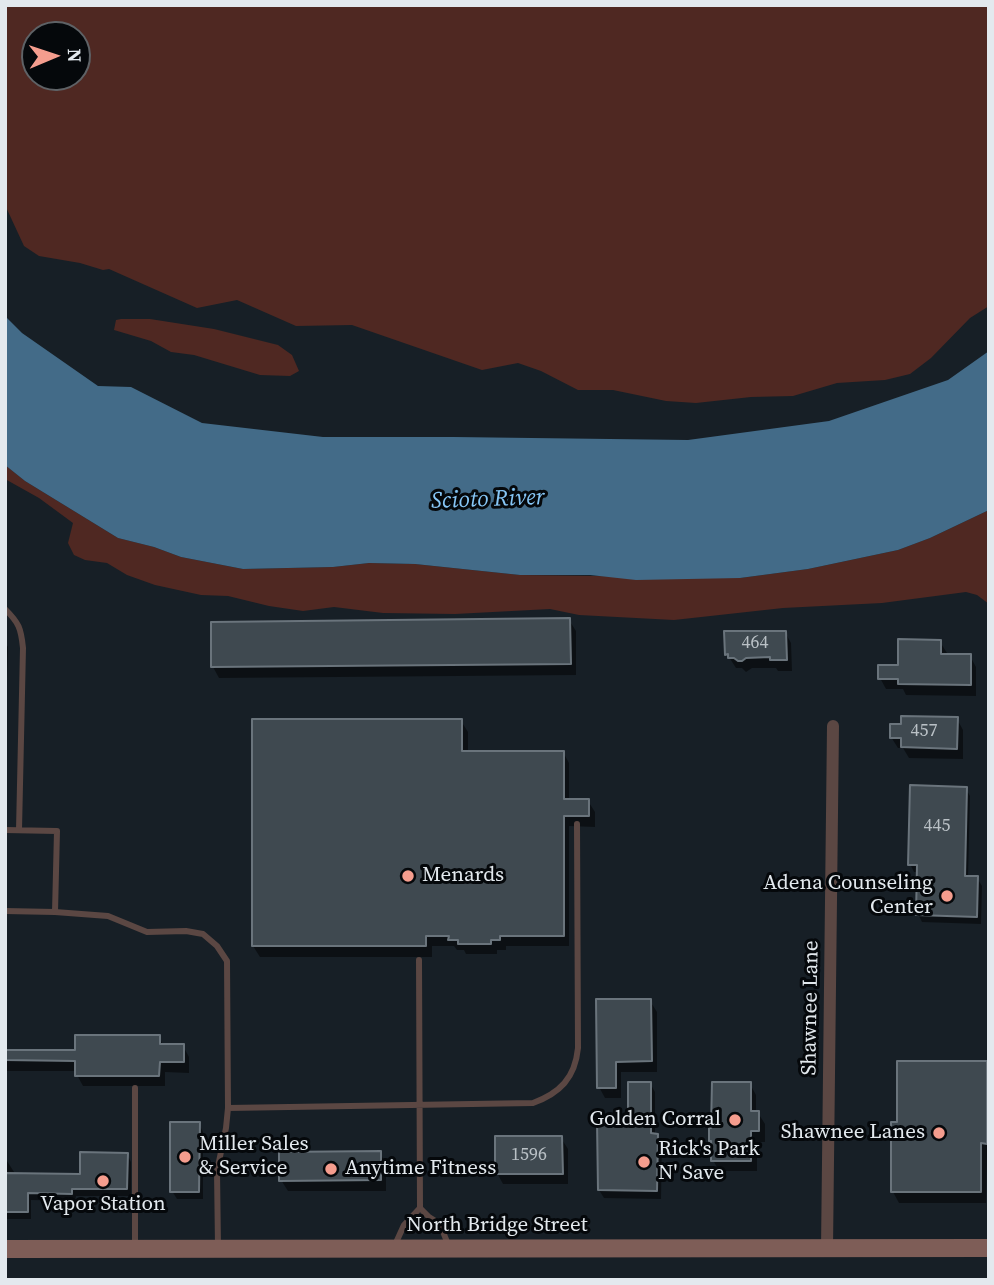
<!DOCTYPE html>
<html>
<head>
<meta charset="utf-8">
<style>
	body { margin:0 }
	#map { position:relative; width:994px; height:1285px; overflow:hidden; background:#171f26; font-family:"Source Serif 4",serif }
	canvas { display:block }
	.frame { position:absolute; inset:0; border:7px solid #e3e9ee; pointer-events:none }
	.north { position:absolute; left:21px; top:21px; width:70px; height:70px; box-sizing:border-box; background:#05080b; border:2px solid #5e6266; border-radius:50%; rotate:88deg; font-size:19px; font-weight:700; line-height:28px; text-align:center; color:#e3e9ee }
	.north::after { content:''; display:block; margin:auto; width:24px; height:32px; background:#f59d8e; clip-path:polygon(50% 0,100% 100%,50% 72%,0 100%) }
</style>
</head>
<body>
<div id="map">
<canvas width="994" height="1285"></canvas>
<div class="frame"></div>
<div class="north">N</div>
</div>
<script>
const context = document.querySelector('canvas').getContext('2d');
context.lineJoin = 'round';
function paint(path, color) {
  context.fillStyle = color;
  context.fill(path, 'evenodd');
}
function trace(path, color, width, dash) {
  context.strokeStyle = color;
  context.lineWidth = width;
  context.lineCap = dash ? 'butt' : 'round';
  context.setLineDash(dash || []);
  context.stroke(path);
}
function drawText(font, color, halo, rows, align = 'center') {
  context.font = font + ' "Source Serif 4",serif';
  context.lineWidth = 6;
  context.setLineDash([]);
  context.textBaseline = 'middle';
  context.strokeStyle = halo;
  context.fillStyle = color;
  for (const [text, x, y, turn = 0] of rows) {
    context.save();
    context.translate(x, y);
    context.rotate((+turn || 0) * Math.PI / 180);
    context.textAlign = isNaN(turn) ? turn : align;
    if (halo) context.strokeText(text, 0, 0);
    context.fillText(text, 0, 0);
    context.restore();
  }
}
paint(new Path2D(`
	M5,5H989V306L970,318L931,358L910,374L885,380L837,383L793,396L751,397L696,403L666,401L613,390H578L541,371L518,363L482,370L352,325L296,326L237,300L197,308L109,269L103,270L80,263L39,256L24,246L5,205ZM35,35H77V77H35Z
	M121,319H150L214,329L278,345L292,355L299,371L290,376L260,375L194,355L171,352L151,341L114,330L116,320Z
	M5,465L25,481L118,538L154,547L181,557L243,569L333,567L369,563L415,564L520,575L740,578L808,569L898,550L930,538L989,510V604L977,595L966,592L882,603L783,608L674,620L579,615L550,609L455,614L383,613L334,607L303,611L269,606L228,596L201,595L155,585L127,575L107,563L85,560L74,555L68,543L73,523L39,498L5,479Z`), '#4f2822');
paint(new Path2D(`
	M5,316L22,333L98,386L131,387L202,423L323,437H454L688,440L829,421L948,380L989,351V510L930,538L898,550L808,569L740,578L636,580L590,575H520L415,564L369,563L333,567L243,569L181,557L154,547L118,538L25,481L5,465Z`), '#436b88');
paint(new Path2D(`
	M569,620L576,631V675L219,678L213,667Z
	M785,632L791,643L792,671H778L776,668H752L746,672L742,668H736L727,654Z
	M5,642L8,647L5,737Z
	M940,642L947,653V655L970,656L976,667V696L906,695L903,689H886L880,678Z
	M957,719L963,730V759L909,758L903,748H898L891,737Z
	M461,721L468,732V752H563L569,763V801H588L595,812V827L569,826V946H506V950H497V954H466L464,950H457L454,946H432V957H260L253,946Z
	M966,789L970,796L968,878H977L982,886L981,924L922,922L918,914L919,872H914L910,864Z
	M650,1001L657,1012V1072H621V1098H605L599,1087Z
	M159,1037L163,1045L183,1046L189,1057V1073L165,1072V1086H83L77,1075V1071H5V1051L77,1052Z
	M986,1063L989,1067V1154H987L986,1203H899L893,1192L898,1124Z
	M650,1083L655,1092V1135H657L662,1143L661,1199L604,1198L599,1190L630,1122Z
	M750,1084L756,1095V1113H758L765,1124V1142H757V1171H719L713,1160V1145L710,1140L713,1130Z
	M199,1124L203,1132V1199H177L172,1191Z
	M561,1138L568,1149V1184H503L497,1173Z
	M380,1153L386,1164V1191H288L281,1180Z
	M127,1154L131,1162V1196H76L75,1201L31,1200V1219H5V1158L16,1175L82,1176Z`), '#0007');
const building = new Path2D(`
	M570,618L571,664L211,667V622Z
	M724,631H786L787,660H770V657L746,658L742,661H738L734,658H728V654L725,655Z
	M898,639L941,640V654H971V685L898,684V679H878V665H898Z
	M901,716L958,717L957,749L901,747V738H890V724H901Z
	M252,719H462V751H564V799H589V816H564V936H500V940H491V944H458V940H448L449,936H426V946H252Z
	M910,785L967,787L965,876H978L977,917L916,915L917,865H908Z
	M596,999H651L652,1061L616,1062V1088H597Z
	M75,1035H160V1044H184V1062H160L159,1076H75V1061L5,1060V1050H75Z
	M897,1061H987V1144L981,1143V1192H891V1122H897Z
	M628,1082H651V1133L658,1134L657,1191L598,1190L597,1121H628Z
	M712,1082H751V1111H759V1131H751V1161H711V1141H709V1128H711Z
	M170,1122H200L199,1192H170Z
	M495,1136H562L563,1174H495Z
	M381,1151V1180L279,1181V1152Z
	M80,1152L128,1153L127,1189H72V1194L28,1193V1212H5V1173L80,1174Z`);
paint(building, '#3f4950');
trace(building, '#6a747c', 2);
trace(new Path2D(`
	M5,609C19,623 21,628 23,648L19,830
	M5,830L57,831L55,912
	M5,911L55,912L108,916L147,932L186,931L203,934L217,946L227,961L228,1108L226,1128L217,1171L218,1247
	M135,1088V1247
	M228,1108L533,1103C560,1093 575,1078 578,1048L577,824
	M420,1208L429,1217L440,1224L449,1247
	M394,1247L404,1225L420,1208L419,960`), '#5b4743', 6);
trace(new Path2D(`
	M827,1248L833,726`), '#5b4743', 12);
trace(new Path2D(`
	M5,1249L989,1248`), '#7e5d57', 18);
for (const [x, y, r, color] of [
	[408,876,7,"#f59d8e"],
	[947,896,7,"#f59d8e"],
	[735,1120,7,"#f59d8e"],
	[939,1133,7,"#f59d8e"],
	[185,1157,7,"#f59d8e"],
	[644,1162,7,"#f59d8e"],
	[331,1169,7,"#f59d8e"],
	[103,1181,7,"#f59d8e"]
]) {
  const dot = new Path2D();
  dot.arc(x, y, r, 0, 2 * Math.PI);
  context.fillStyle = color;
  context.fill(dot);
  trace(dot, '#05080b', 2.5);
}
drawText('18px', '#bac1c6', null, [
	["464",755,643],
	["457",924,731],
	["445",937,826],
	["1596",529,1155]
]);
drawText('21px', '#e3e9ee', '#05080b', [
	["Menards",422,876],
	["Adena Counseling",933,884,"right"],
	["Center",933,908,"right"],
	["Golden Corral",721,1120,"right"],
	["Shawnee Lanes",925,1133,"right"],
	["Miller Sales",199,1145],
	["& Service",199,1169],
	["Rick's Park",658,1150],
	["N' Save",658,1174],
	["Anytime Fitness",345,1169],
	["Vapor Station",103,1205,"center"]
], 'left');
drawText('21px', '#e3e9ee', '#05080b', [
	["Shawnee Lane",811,1008,-89],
	["North Bridge Street",497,1226]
]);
drawText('italic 23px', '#87c7f7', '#05080b', [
	["Scioto River",488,500,-2]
]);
</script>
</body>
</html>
